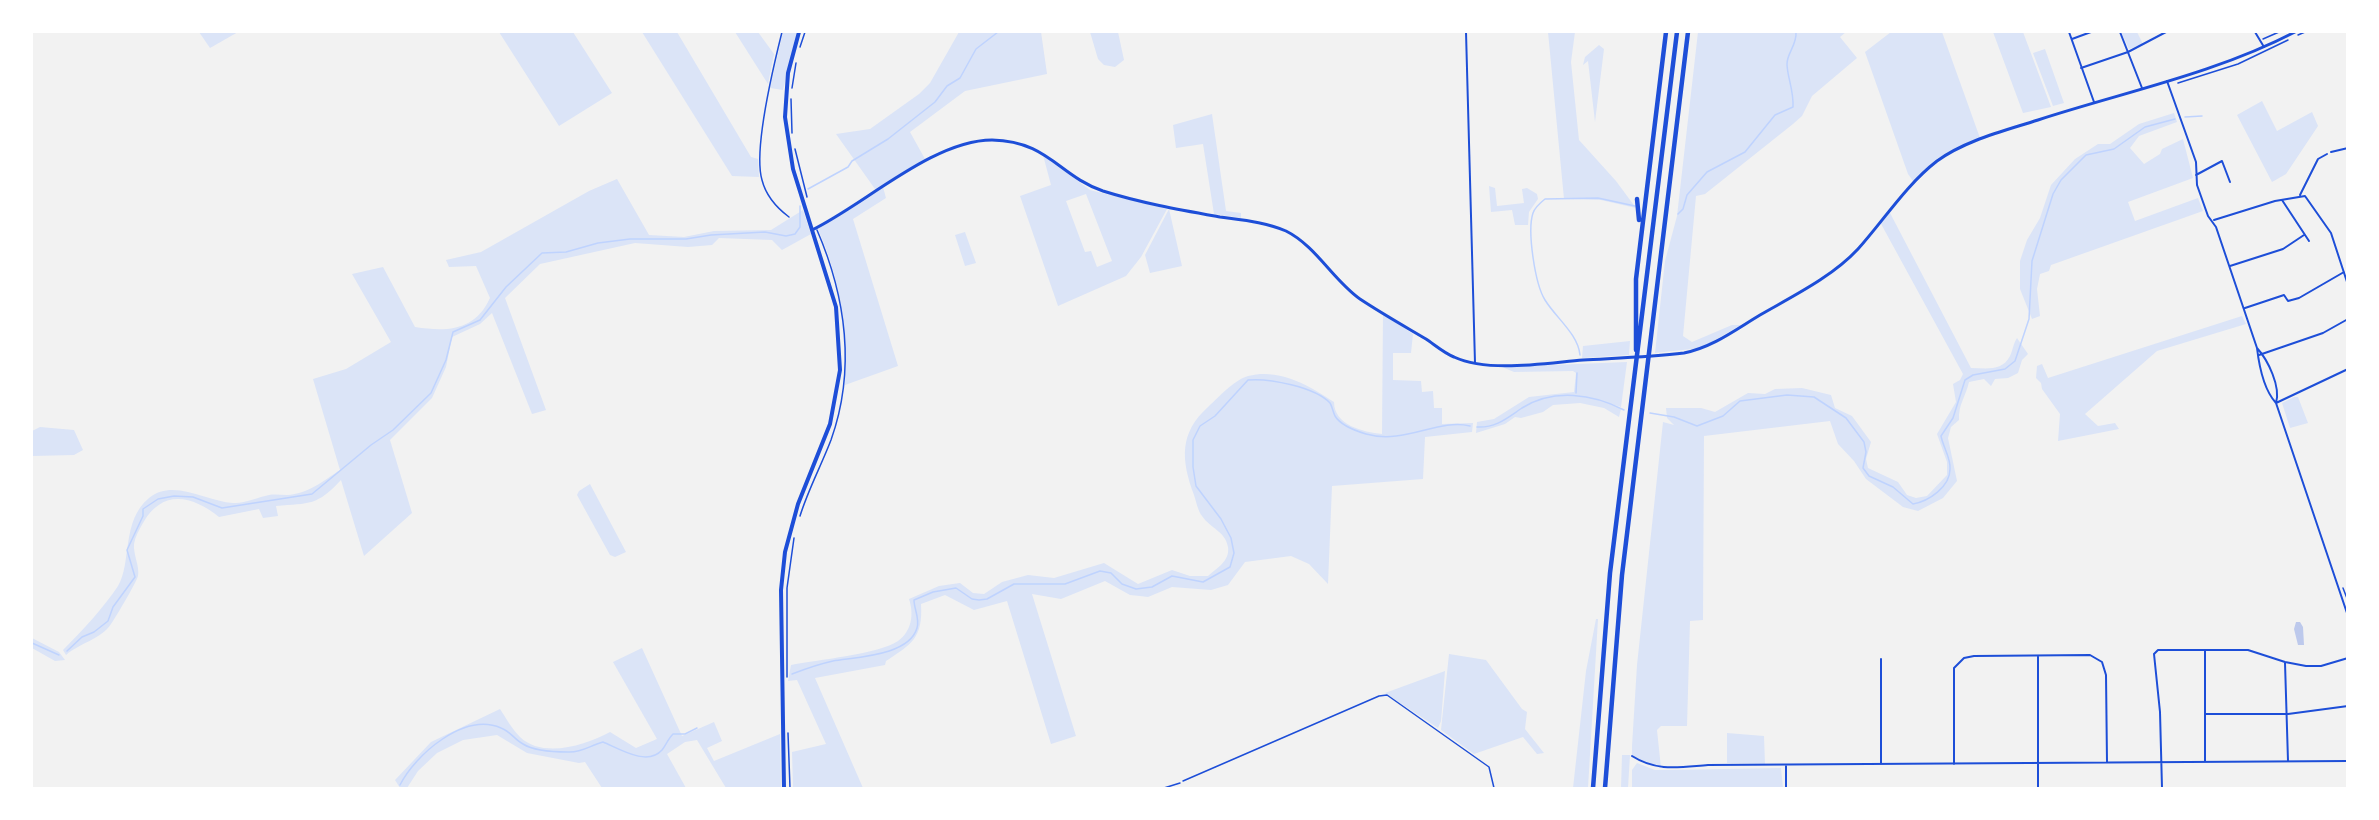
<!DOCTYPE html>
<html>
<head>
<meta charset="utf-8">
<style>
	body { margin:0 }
	#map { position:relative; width:2379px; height:820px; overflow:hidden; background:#f2f2f2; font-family:"PT Sans",sans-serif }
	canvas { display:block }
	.frame { position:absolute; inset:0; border:33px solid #fff; pointer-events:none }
</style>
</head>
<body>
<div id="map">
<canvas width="2379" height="820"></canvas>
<div class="frame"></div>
</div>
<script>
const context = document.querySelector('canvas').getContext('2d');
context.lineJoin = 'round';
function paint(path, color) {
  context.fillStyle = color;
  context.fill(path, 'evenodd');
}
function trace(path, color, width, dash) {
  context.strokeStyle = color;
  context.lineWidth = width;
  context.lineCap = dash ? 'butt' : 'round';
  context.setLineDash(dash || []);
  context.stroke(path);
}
paint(new Path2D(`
	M199,32H238L210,48Z
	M499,32H573L612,93L559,126Z
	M642,32H677L751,157L758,159L759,177L732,176Z
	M735,32H758L774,54L768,84Z
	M783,32H797L783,90L770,88Z
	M959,32H1041L1047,74L965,91L910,132L925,159L875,189L836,134L870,129L919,94L930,83Z
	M1090,32H1118L1124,60L1115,67L1104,65L1098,59Z
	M1548,32H1575L1571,62L1579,140L1616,181L1636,208L1601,200L1564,199Z
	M1698,32H1846L1840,37L1857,58L1812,96L1802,116L1793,124L1705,194L1696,196L1683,336L1692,342L1732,325H1741L1701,348L1655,353L1665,261L1677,216Z
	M1891,32H1942L1980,138L1938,158L1913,181L1908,174L1865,52Z
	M1993,32H2023L2051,107L2023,113Z
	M2121,32H2137L2143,44L2129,49Z
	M1599,45L1604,49L1595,122L1588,61L1583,65L1585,57Z
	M2045,49L2064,103L2053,106L2033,53Z
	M2262,101L2277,131L2312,112L2318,126L2286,174L2272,182L2237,115Z
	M2174,113L2177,122L2139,136L2130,148L2144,164L2160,154L2162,149L2183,139L2193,178L2128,202L2135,221L2198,198L2203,211L2051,265L2049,271L2040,274L2037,289L2040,316L2032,319L2020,289V261L2027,240L2040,218L2051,185L2075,159L2098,144H2110L2139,124Z
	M1212,114L1226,211L1241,213V218L1214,214L1203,144L1176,148L1173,125Z
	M1043,155L1090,190L1167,209L1141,257L1126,276L1058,306L1020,196L1051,185ZM1086,194L1112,261L1097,267L1091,251L1085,252L1066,201Z
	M617,179L649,235L684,237L714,231L771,230L803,210L811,234L782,250L772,240L719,238L712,245L688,247L635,243L540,264L505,298L546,410L532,414L492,313L480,324L452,337L446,367L432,398L390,440L412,513L364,556L341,480C317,506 310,503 276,506L278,516L263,518L259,509L219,517C192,495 162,489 143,523C139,530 135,537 134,544C133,554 140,567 138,576C136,583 116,617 111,624C101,639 80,643 66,655L63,650C83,630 104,607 118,586C132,563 121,521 149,498C174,478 207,502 233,503C244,504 258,497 269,495C275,494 281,495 287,495C308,494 323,481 340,470L313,379L346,369L391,342L352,274L383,267L415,327C447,332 475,331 490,298L476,266L449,267L446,260L481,252L589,191Z
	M1489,186L1495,188L1497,206L1524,203L1522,189L1527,188L1537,194L1538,199L1529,212L1528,225H1515L1512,210L1491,212Z
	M883,187L886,198L853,219L898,366L845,385C848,330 840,279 818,229Z
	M1169,209L1182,266L1150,273L1145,255Z
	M1889,211L1971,368C1985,368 2002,372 2010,356C2013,350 2013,344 2017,338L2028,354L2022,360L2018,373L2008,378L1995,379L1991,386L1984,379L1969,382C1966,396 1958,405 1959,420L1951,427L1948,438L1957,481L1943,498L1918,511L1903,507L1866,479L1854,461L1838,444L1830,421L1704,436L1703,620L1690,621L1687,726H1661L1657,730L1661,768L1648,765L1632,756V746L1637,665L1663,422L1674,425L1667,418L1666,408H1701L1715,412L1748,393L1765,394L1775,389L1802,388L1831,395L1835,408L1852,416L1871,442L1866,459L1868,468L1898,482L1907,495L1916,498L1927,496L1947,475V462L1937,434L1956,402L1953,384L1960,380L1963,374L1880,222Z
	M965,232L976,263L965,266L955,235Z
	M1383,314L1413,334L1411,353H1393V380L1421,381L1422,392L1433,391L1434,408H1442V424L1473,423L1472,432L1425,437L1423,479L1332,486L1328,584L1309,564L1291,556L1245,562L1228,585L1211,590L1172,587L1148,597L1140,596L1130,595L1105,581L1061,599L1032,594L1076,736L1051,744L1007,601L974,610L945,595L921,604C923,638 912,644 886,661L885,665L815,678L863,788H793L792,752L826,744L797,680L788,681L791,665C816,660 880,654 898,641C912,631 914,614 909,599L939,586L960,583L973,593L984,594L1002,582L1028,575L1054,578L1104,563L1138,584L1172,570L1190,576H1208C1217,568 1230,561 1228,547C1225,531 1211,529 1202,516C1198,511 1196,501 1194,495C1181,460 1179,433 1208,407C1219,397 1234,380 1248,376C1280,368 1308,385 1334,402C1334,425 1363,432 1382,434Z
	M2242,316L2246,324L2157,351L2085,414L2098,426L2115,423L2119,429L2058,441L2060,414L2042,389L2041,383L2036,378L2037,366L2042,364L2048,378Z
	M1630,341L1629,355L1582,358L1583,346Z
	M1627,362L1621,407L1611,404L1621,409L1619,417L1604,408L1580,403L1553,405L1543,412L1521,418L1515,417L1505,424L1476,433L1477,422L1494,419L1529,397L1574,392L1576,373L1573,371L1514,372L1502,367Z
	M2294,397H2298L2308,423L2290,428L2282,403Z
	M40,427L74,430L83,450L74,455L32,456V431Z
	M590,484L626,552L615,557L610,555L577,495L579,491Z
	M1596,619H1598L1588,788H1573L1586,671Z
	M32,638L59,652L65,660L55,661L32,648Z
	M642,648L682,736L714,722L722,741L707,748L714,761L780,734L781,788H726L697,740L685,742L667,754L686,788H602L585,762L579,763L527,753L497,735L463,740L437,753L418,771L407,788H400L395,780L431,742L500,709C506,718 512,729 520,737C543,759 586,745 610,732L636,748L657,739L613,662Z
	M1449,654L1486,660L1522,709L1527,712L1525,729L1544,753L1537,754L1523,737L1474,754L1441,730Z
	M1445,671L1441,721L1438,728L1385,693Z
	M1727,733L1764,736L1765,764L1727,763Z
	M1622,755H1630L1628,788H1621Z
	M1637,763L1655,770H1668L1781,768L1783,788H1632V770Z`), '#dbe4f7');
trace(new Path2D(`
	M2185,117L2202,116
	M808,189L848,167L852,161L888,139L935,102L947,86L960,78L976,49L998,32
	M1678,214L1683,209L1687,195L1707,172L1745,152L1775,115L1793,107C1794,91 1787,76 1787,64C1787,53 1797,45 1796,32
	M1580,355C1578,334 1556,318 1545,300C1535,284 1527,231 1533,213C1535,207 1540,203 1545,199L1598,198L1635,206
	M1576,393L1577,373
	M1650,413L1674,417L1697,426L1723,416L1740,401L1787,395L1814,397L1846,418L1864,442L1866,452L1863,468L1869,476L1893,487L1913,504C1929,501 1950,487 1950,469C1951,458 1943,447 1941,436L1953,418L1965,380L1973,375L2005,369L2015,361L2029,319L2032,261L2053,194L2061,180L2086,155L2114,149L2145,127L2175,119
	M1477,427C1496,428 1507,418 1522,408C1554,388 1593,394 1624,410
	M32,643L59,655
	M67,651L82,637L94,632L108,621L113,607L135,577L127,550L143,516V509L158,499L174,496L193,497L222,508L312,494L371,445L393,430L431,393L446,360L453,332L480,320L506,287L542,253L566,252L598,243L630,239H686L711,235L765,232L786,236L795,234L800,227V206
	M792,674C805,669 819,664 833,661C855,657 909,656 917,628C920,619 914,609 914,600L933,592L956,588L972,599L979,600L987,599L1014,584H1065L1100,571L1111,573L1122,584L1136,589L1152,587L1172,576L1203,582L1230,567L1234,553L1231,538L1221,519L1196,486L1193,467V440L1200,426L1215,416L1248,380C1269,378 1315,387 1330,403C1332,406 1333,412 1335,416C1341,426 1356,431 1366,434C1405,445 1438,418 1470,426
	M400,785C415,755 464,712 501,728C510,731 515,740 523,744C534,751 556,752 568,752C581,753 591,745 603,742C618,748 647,767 662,750C666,745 668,739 673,734H685L697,728`), '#bfd3fe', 1.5);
paint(new Path2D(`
	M2296,622H2300L2303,627L2304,645H2298L2294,629Z`), '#bdc9ec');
trace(new Path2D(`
	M782,32C774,64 753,150 762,180C766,196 777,208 789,217
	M2298,35L2305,32
	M2263,39L2279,32
	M800,47L805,32
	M2178,83L2238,64L2288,40
	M792,88L796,63
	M791,99L792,133
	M795,149L807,197
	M800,516C808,490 821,466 831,440C856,370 846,297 817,230
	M2343,588L2348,601
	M787,677V588L794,538
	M788,733L790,788
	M1183,781L1379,696L1387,695L1489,767L1494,788`), '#1d4ed8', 1.5);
trace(new Path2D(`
	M1164,788L1180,783`), '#1d4ed8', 1.5);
trace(new Path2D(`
	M1466,32L1475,363
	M2069,32L2094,102
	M2120,32L2142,88
	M2255,32L2264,47
	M2072,39L2091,32
	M2081,68L2128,52L2166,32
	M2167,81L2196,162L2197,185L2208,216L2216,227L2257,348C2259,365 2264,390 2276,403L2348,616
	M2331,152L2348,148
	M2196,175L2222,161L2230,182
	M2300,195L2318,159L2327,154
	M2282,200L2309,241
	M2214,220L2275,201L2305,196L2331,233L2348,285
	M2230,266L2283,249L2304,235
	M2245,308L2284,295L2288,301L2299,298L2344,272
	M2257,348C2268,360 2281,387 2276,403
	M2259,355L2323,333L2348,319
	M2276,403L2348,369
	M2205,651V762
	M2285,663L2288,761
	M2206,714H2288L2348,706
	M1632,756C1657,772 1680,767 1708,765L2348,761
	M1881,764V659
	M1954,764V668L1964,658L1974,656L2090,655L2102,662L2106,675L2107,762
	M1786,765V788
	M2038,788V656
	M2162,788L2160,712L2154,654L2158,650H2248L2285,662L2306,666H2321L2348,658`), '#1d4ed8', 2);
trace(new Path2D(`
	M812,230C864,205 933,140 992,140C1048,141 1059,176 1103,191C1141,203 1181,210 1220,217C1242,220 1266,222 1286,231C1316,246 1333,280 1360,299C1381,313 1404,326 1426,339C1435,345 1444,353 1454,357C1489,373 1546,363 1583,360C1617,358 1650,357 1684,353C1713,347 1735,330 1760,315C1793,296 1832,277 1858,249C1884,220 1906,185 1937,161C1966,140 2004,131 2038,120C2124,92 2214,74 2295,32`), '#1d4ed8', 3);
trace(new Path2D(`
	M784,788L781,590L785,552L798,504L830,424L840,370L836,307L793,169L785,117L788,73L799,32`), '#1d4ed8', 4);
trace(new Path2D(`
	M1637,199L1639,220
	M1636,350V279L1666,32
	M1593,788L1610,573L1677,32
	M1605,788L1622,575L1688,32`), '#1d4ed8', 4.5);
</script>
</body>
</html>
